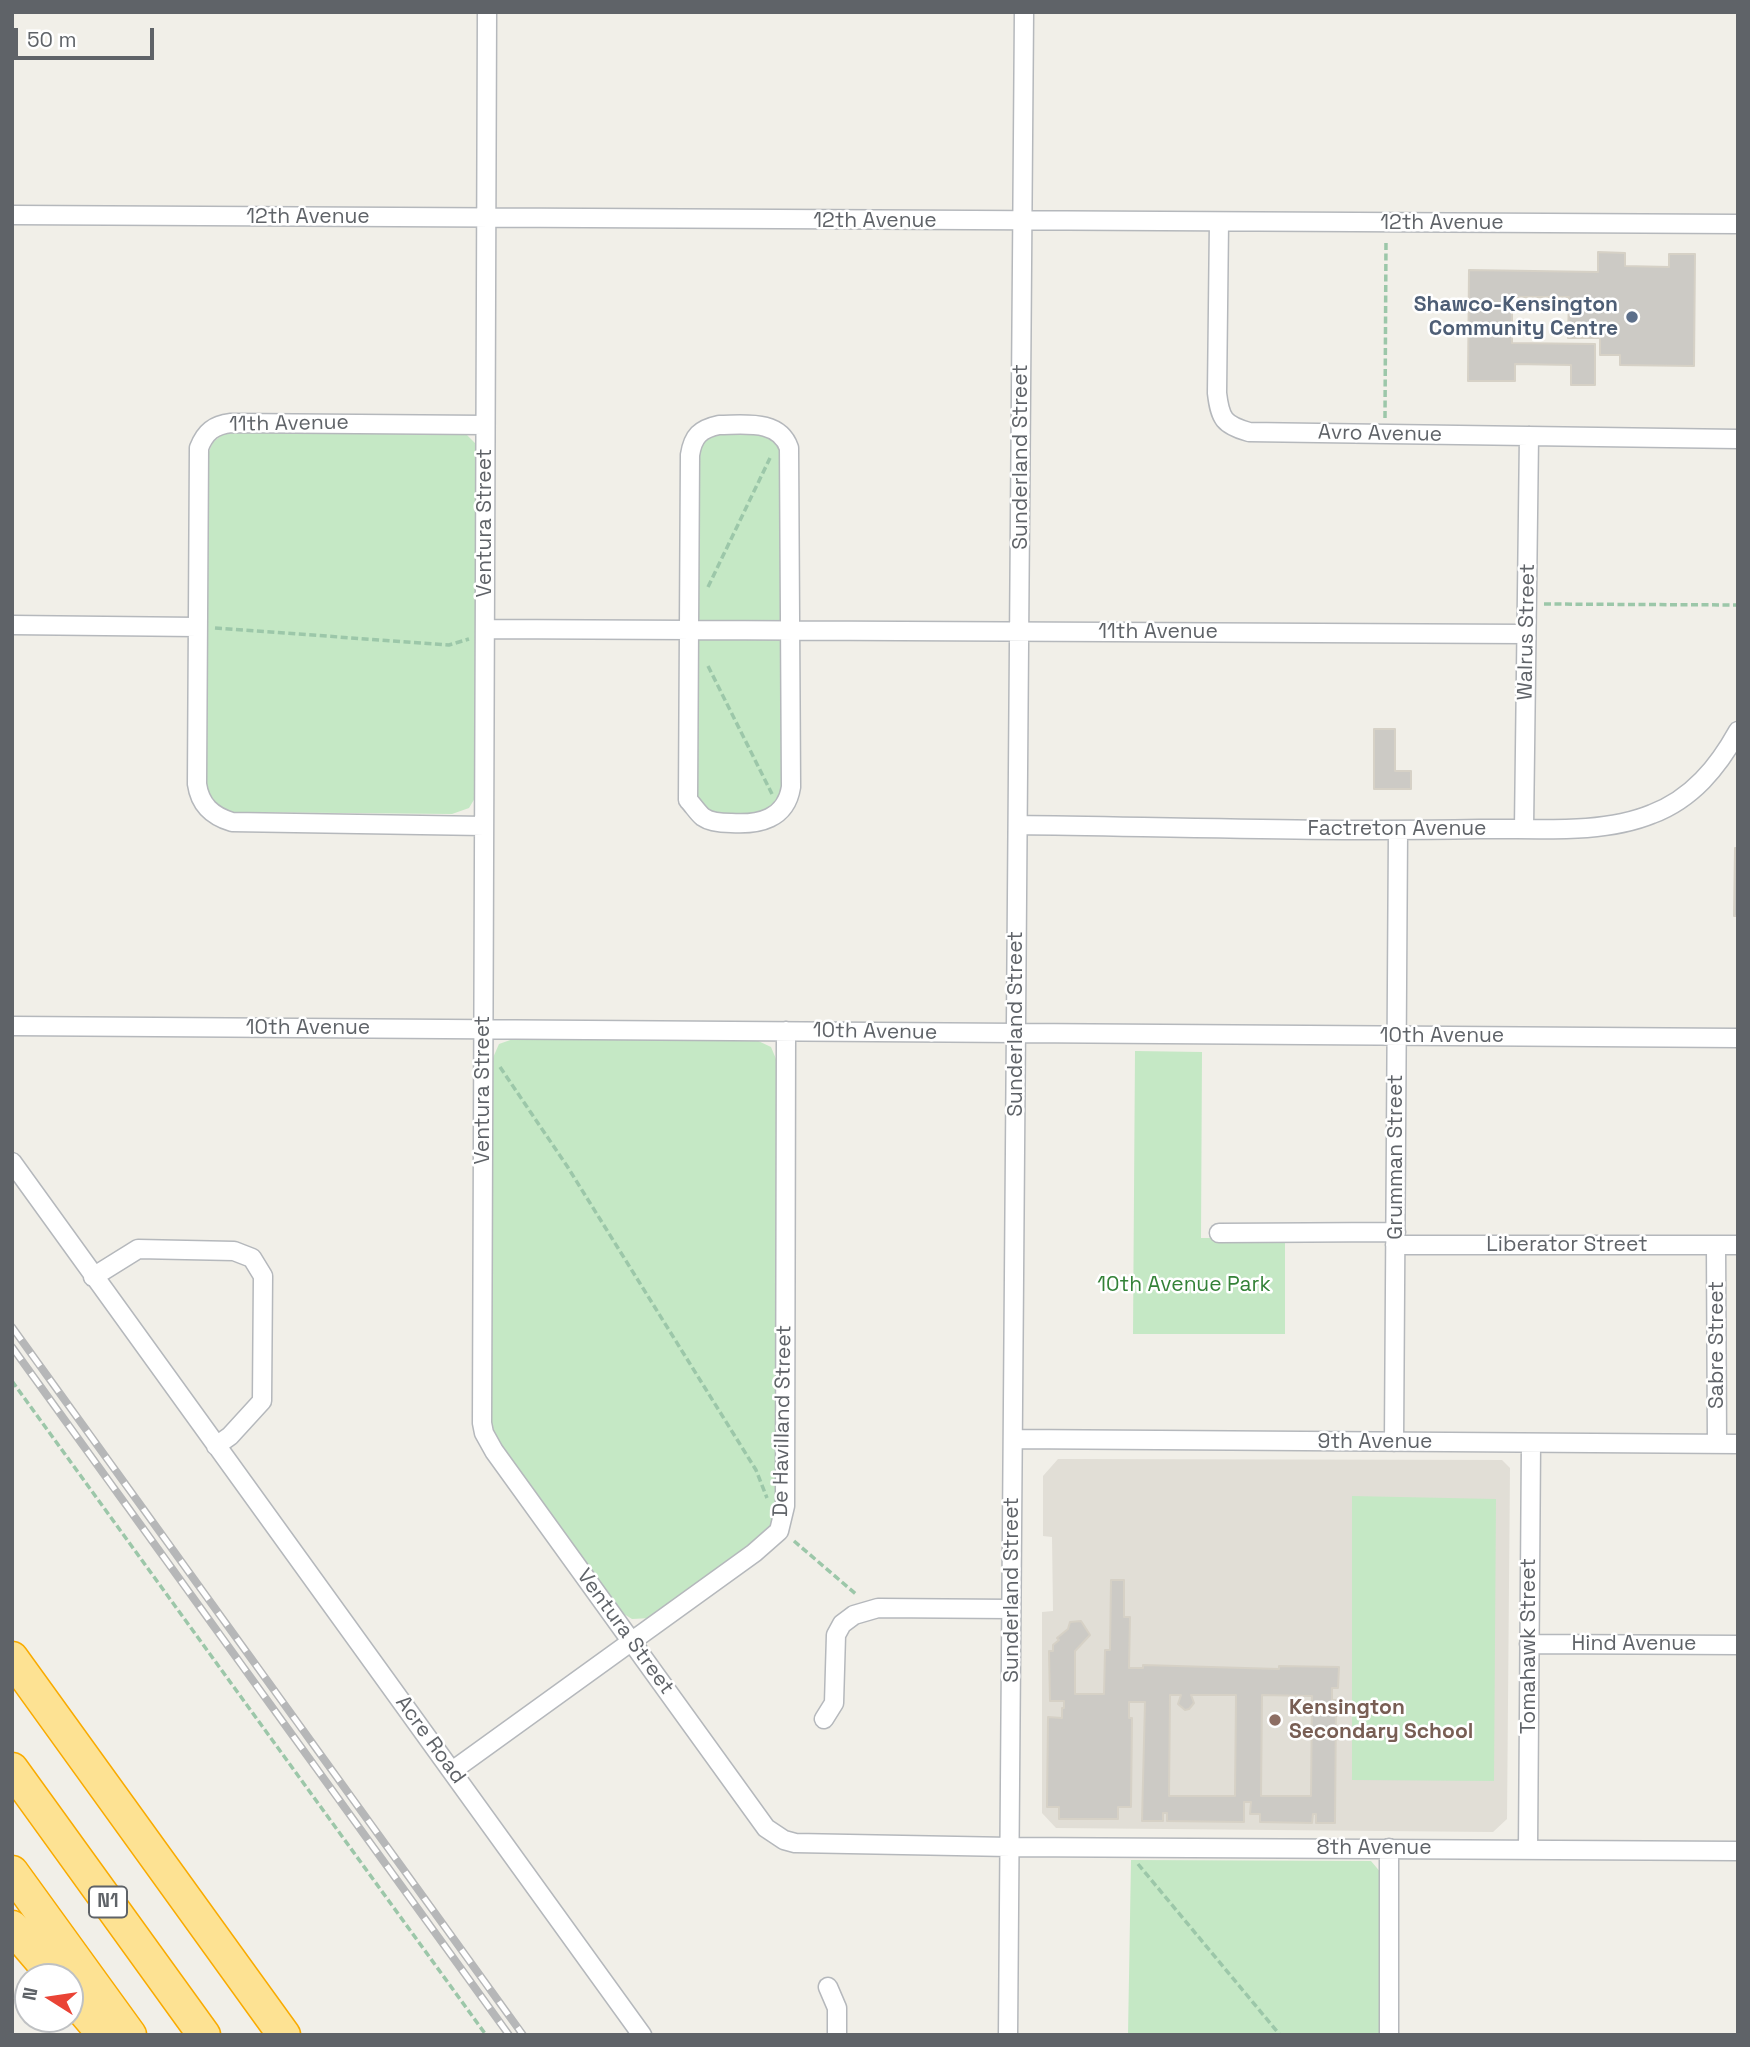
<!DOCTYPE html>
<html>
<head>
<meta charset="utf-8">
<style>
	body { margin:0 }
	#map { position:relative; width:1750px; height:2047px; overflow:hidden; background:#f1efe8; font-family:"Space Grotesk",sans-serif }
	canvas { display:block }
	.frame { position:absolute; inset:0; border:14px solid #5f6368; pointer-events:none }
	.north { position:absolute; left:14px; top:1963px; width:70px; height:70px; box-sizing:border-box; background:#fff; border:2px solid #bfc1c3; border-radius:50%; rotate:282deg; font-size:19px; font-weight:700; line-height:28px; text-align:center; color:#5f6368 }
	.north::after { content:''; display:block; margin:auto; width:24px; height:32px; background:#ea4335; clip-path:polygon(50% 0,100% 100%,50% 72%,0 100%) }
	.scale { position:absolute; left:14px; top:28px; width:140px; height:32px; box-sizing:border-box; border:4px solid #5f6368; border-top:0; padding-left:9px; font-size:21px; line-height:24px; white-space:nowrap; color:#5f6368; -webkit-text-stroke:5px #fff; paint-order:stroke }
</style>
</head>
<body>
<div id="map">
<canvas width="1750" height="2047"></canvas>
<div class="frame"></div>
<div class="north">N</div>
<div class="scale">50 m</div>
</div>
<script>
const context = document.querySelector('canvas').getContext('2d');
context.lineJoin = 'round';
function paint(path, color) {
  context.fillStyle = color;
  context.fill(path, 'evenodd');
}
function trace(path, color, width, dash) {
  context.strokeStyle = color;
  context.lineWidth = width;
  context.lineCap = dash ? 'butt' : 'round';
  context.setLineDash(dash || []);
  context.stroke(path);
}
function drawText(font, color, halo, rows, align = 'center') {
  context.font = font + ' "Space Grotesk",sans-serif';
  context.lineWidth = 5;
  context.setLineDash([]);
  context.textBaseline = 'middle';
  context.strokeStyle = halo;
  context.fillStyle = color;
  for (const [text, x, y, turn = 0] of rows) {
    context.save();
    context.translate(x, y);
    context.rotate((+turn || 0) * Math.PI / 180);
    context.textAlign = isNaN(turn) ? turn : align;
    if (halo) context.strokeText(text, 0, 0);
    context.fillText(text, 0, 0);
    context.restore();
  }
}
paint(new Path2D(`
	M1058,1459L1502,1460L1510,1468L1507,1819L1493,1832L1056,1828L1042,1813V1612L1053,1611L1052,1537L1043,1536V1476Z`), '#e1ded6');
paint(new Path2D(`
	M703,429L781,435L791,787L780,811L721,823L688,800L690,455Z
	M226,432L461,433L467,435L477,445L478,793L469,808L452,814L230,812L213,804L206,787L208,454L213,442Z
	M516,1038L754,1039L771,1047L779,1066L775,1517L772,1528L762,1538L651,1618L632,1619L619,1611L497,1441L491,1428L492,1060L499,1044Z
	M1135,1051L1202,1052L1201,1238H1285V1334H1133Z
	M1352,1496L1496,1499L1494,1781L1352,1780Z
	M1131,1860L1371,1861L1382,1874V2035H1128Z`), '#c5e8c5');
const building = new Path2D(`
	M1598,252L1625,253V266L1669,267V254H1695L1694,366L1620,365V355H1600V338H1568L1569,297H1512V343L1595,344V385H1571V365L1515,364V381H1468L1469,270L1598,272Z
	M1374,729H1395V771H1411V789H1374Z
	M1735,848H1738V916H1734Z
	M1111,1580H1124V1617H1130L1129,1668H1143V1665L1279,1669V1666L1339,1667L1338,1688H1332V1700H1336L1335,1823H1316V1814H1313L1312,1823L1260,1822V1814H1250L1251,1802H1244V1822L1167,1821V1813H1163V1821H1142L1145,1702H1129V1718H1132L1131,1807H1118V1819H1059V1807H1047L1048,1717L1062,1718V1708H1064V1701H1050L1049,1651H1053V1645L1059,1640L1057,1638L1068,1629L1070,1622L1081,1621L1090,1635L1075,1651V1694H1104L1105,1650H1110ZM1170,1695H1181L1178,1704L1185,1710L1189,1709L1194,1703L1191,1695H1236L1235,1796H1169ZM1262,1695L1312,1696L1311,1796H1261Z`);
paint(building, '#cccac5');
trace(building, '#d6d1c6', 2);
const minor = new Path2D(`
	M487,12L482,1423L484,1433L494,1451L766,1828L784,1840L795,1843L1010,1847L1738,1851
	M12,215L1738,224
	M1219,222L1217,393C1220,419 1224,425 1249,432L1738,439
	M719,425C744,425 779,419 789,448L791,787C786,819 759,825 731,823C722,823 710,822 703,817C698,813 693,805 688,800L690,455C693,436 700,429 719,425Z
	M12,625L197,627
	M485,629L1526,634
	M1018,825C1171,827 1325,832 1479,829C1534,828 1601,835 1652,814C1692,799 1718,767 1738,731
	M484,826L232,822C212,816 200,805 197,784L199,448C205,432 214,425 231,423L485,425
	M1524,828L1529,436
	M12,1026L1738,1038
	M12,1162L642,2035
	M1219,1233L1396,1232
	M1395,1245H1738
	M1716,1245L1717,1444
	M93,1277L138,1249L234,1251L252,1258L263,1276L262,1401L230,1436L216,1446
	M1013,1439L1738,1444
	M1394,1442L1398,831
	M1529,1644L1738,1645
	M824,1719L834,1703L836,1635L842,1624L854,1615L878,1608L1011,1609
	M452,1771L754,1553L779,1531L785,1506L786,1031
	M1528,1849L1531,1443
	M828,1987L837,2008V2035
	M1008,2035L1024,12
	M1389,2035V1848`);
const motorway = new Path2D(`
	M12,1658L284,2035
	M12,1769L204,2035
	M12,1872L130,2035
	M12,1927L55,1977
	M70,1995L104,2035`);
trace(minor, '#b5b8bc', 21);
trace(motorway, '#f9ab00', 35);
trace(new Path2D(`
	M1385,418L1386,240
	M708,587L770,458
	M1544,604L1738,605
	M215,628L449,645L469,639
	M708,666L772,794
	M500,1067L567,1166L756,1470L767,1498
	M12,1381L486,2035
	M794,1541L857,1595
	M1138,1864L1280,2035`), '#9cc7a9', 3.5, [7, 3.5]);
trace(minor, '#fff', 18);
trace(motorway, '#fde293', 32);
const rail = new Path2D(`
	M12,1327L523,2035
	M12,1347L509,2035`);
trace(rail, '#b6b7b8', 8);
trace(rail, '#fff', 5, [16]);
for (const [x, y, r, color] of [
	[1632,317,7,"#5c6f8a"],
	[1275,1720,7,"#8d6e63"]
]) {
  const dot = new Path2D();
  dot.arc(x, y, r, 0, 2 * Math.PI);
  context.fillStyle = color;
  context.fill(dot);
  trace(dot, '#fff', 2.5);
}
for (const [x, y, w] of [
	[108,1902,38]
]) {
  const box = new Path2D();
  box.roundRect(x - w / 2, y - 15.5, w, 31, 5);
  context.fillStyle = '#fff';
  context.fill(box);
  trace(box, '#5f6368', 2);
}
drawText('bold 19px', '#5f6368', null, [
	["N1",108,1902]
]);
drawText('21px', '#5f6368', '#fff', [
	["12th Avenue",308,217],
	["12th Avenue",875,221],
	["12th Avenue",1442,223],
	["11th Avenue",289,424,-1],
	["Avro Avenue",1380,434,1],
	["Sunderland Street",1021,457,-90],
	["Ventura Street",485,523,-90],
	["11th Avenue",1158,632],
	["Walrus Street",1527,632,-89],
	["Factreton Avenue",1397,829],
	["Sunderland Street",1016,1024,-90],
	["10th Avenue",308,1028],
	["10th Avenue",875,1032,1],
	["10th Avenue",1442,1036],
	["Ventura Street",483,1090,-90],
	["Grumman Street",1396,1157,-90],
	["Liberator Street",1567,1245],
	["Sabre Street",1717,1345,-90],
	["De Havilland Street",783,1421,-89],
	["9th Avenue",1375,1442],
	["Sunderland Street",1012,1590,-90],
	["Ventura Street",625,1632,54],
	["Hind Avenue",1634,1644],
	["Tomahawk Street",1529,1646,-90],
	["Acre Road",430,1740,54],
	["8th Avenue",1374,1848]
]);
drawText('bold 21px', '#4e5e75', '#fff', [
	["Shawco-Kensington",1618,305],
	["Community Centre",1618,329]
], 'right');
drawText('21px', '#348238', '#fff', [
	["10th Avenue Park",1184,1285]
]);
drawText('bold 21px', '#785e54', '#fff', [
	["Kensington",1289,1708],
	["Secondary School",1289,1732]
], 'left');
</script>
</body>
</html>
